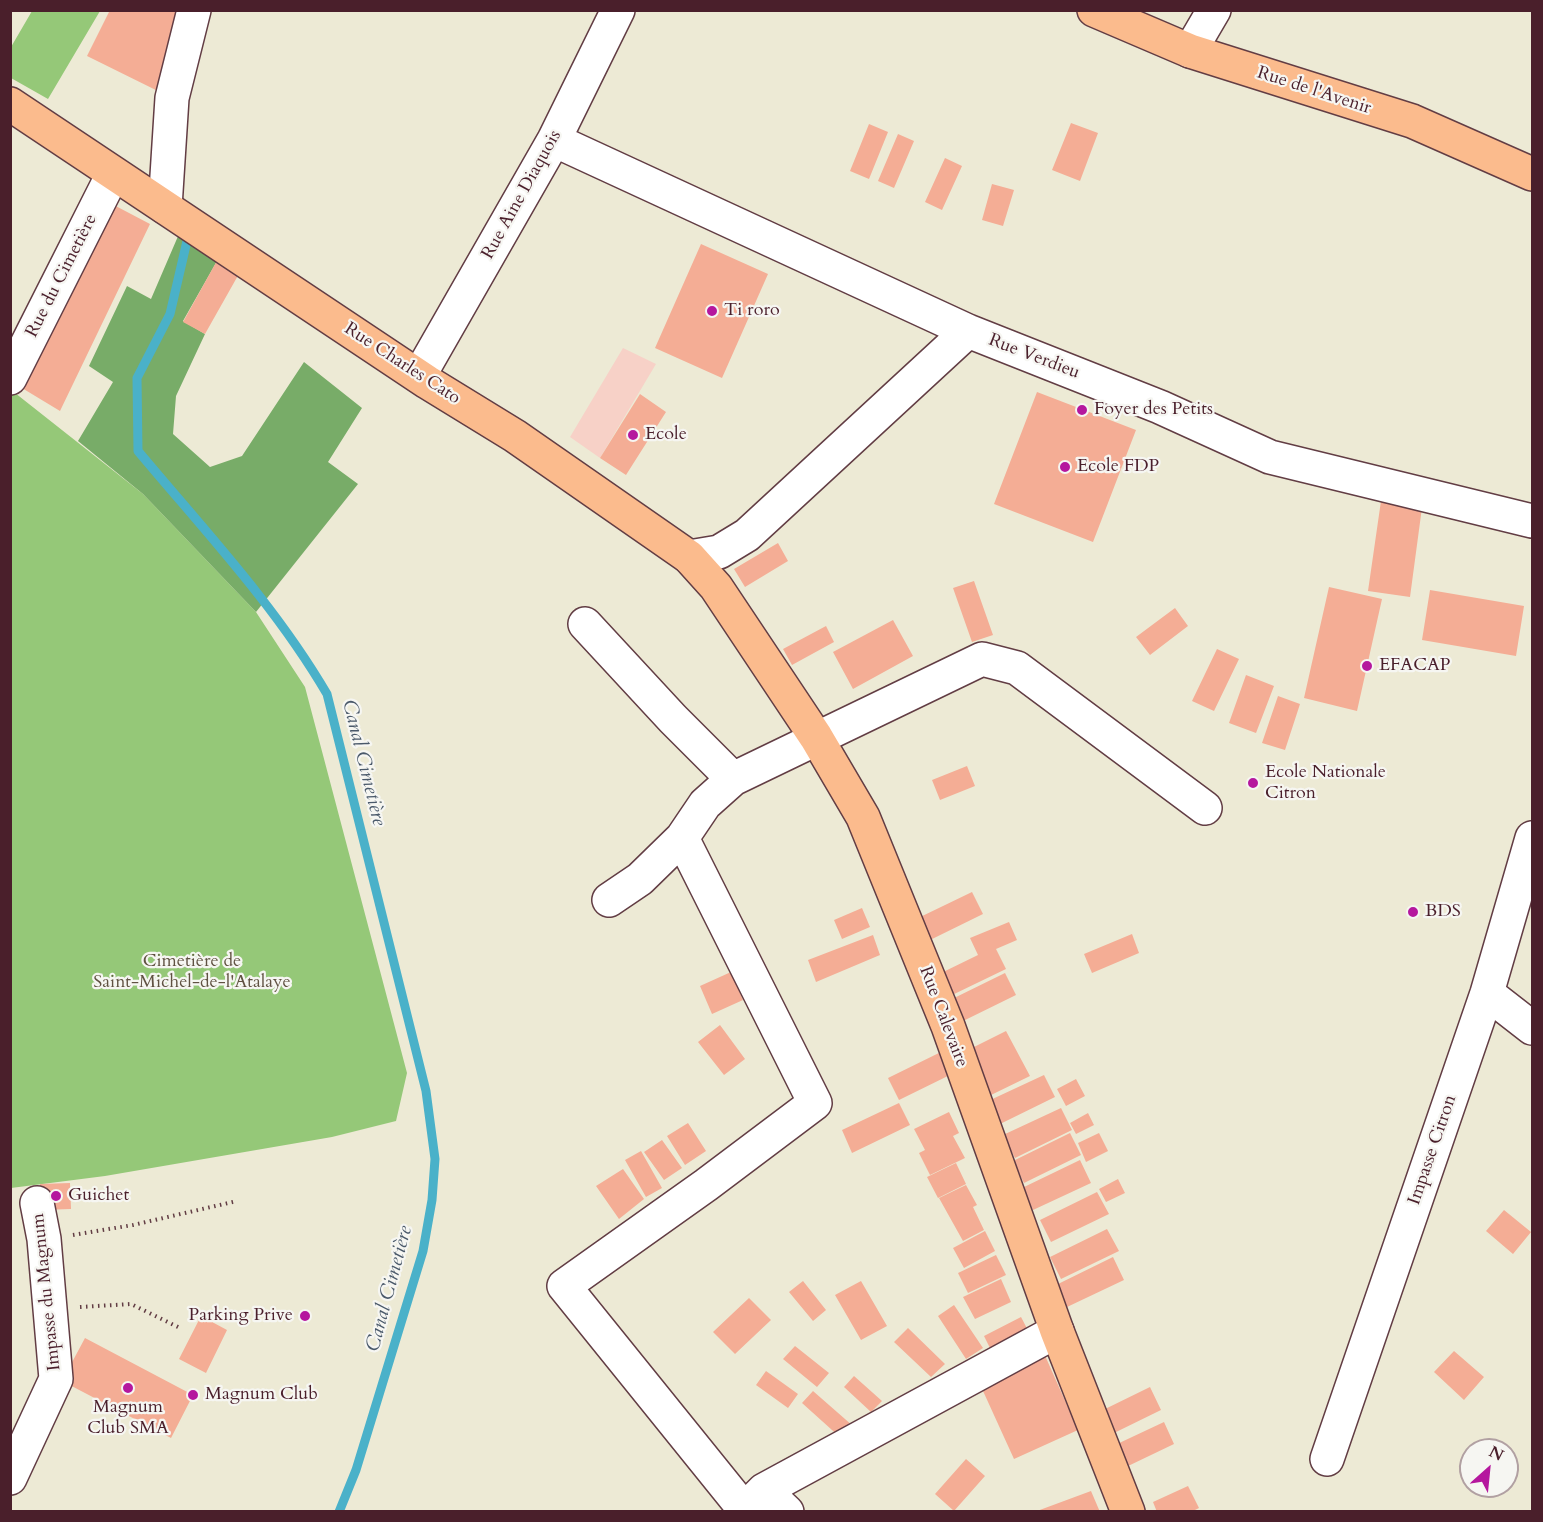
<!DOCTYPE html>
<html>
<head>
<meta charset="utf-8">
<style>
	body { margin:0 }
	#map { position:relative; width:1543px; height:1522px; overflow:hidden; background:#edead5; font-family:Cardo,serif }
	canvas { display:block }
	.frame { position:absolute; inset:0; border:12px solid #4a1f2b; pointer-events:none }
	.north { position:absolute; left:1459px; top:1438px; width:60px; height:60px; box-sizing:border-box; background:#f6f6f2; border:2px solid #b1a0a2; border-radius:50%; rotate:27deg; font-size:16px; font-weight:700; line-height:24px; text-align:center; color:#4a1f2b }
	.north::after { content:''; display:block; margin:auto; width:21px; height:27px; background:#b5179e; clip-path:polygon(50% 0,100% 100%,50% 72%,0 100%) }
</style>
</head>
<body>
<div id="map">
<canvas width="1543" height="1522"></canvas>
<div class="frame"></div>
<div class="north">N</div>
</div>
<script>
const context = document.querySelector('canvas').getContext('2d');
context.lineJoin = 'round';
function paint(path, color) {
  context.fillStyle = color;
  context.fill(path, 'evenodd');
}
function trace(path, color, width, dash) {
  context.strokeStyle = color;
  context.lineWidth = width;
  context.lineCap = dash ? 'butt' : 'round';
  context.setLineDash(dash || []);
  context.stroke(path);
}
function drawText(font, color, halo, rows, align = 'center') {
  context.font = font + ' Cardo,serif';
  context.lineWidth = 4.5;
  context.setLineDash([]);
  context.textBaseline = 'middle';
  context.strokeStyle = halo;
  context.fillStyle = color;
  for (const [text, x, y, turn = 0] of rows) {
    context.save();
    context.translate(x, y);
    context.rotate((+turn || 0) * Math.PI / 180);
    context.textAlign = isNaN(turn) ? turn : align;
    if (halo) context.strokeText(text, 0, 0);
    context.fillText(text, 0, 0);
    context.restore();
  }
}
paint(new Path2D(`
	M623,348L656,364L600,458L570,437Z`), '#f7d1c7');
paint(new Path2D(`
	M32,11H100L48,99L11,78V47Z
	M10,389L143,494L256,612L305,687L407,1073L396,1121L332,1137L105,1176L11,1188Z`), '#95c878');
paint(new Path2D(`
	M185,220L225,247L183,321L205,334L176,396L173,434L210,467L242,456L304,362L362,408L328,462L358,484L256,612L143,494L78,441L113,382L89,366L127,286L151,299Z`), '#78ac68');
trace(new Path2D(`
	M186,229L187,241L170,314L137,378L138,451C204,530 275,605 327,694L426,1091L435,1159L432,1200L423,1251L356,1470L339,1512`), '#4ab1c9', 9);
paint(new Path2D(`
	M110,10H194L172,98L87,56Z
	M1071,123L1098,133L1080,181L1052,170Z
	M869,124L888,132L869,179L850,171Z
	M898,134L914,141L894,188L878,181Z
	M945,158L962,166L942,210L925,202Z
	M992,184L1014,190L1003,226L982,220Z
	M110,203L150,224L60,411L17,385Z
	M701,244L768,274L722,378L655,348Z
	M219,257L240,272L205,334L183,322Z
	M1037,392L1136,430L1093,542L994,504Z
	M640,394L666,412L626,475L600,458Z
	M1382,494L1423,500L1410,597L1368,591Z
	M778,543L788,561L745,587L734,569Z
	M974,581L993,635L972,642L953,588Z
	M1329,587L1382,599L1357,711L1304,698Z
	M1430,590L1524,606L1516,656L1422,640Z
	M1175,608L1188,626L1150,655L1136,637Z
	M893,620L913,656L853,689L833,652Z
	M826,626L834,642L792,665L783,649Z
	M1217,649L1239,659L1214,711L1192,701Z
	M1246,675L1274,686L1256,733L1229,723Z
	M1278,696L1300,704L1285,750L1262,743Z
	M967,766L975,786L940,800L932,780Z
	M972,892L983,914L926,942L914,920Z
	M862,908L870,927L842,939L834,920Z
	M1009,922L1017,940L996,949L1006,969L948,997L937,975L978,955L970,938Z
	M1132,934L1139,953L1092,973L1084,954Z
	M873,935L880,955L816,982L808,960Z
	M731,972L743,1000L712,1014L700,986Z
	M1005,973L1016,995L959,1023L948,1001Z
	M720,1025L745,1059L724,1075L698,1042Z
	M1006,1031L1030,1076L991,1095L972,1048Z
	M945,1050L956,1072L899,1100L888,1078Z
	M1044,1075L1055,1097L998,1125L986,1102Z
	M1076,1079L1085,1096L1066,1106L1057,1089Z
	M899,1103L910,1125L852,1153L842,1130Z
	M1061,1108L1072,1130L1015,1158L1003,1135Z
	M949,1112L959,1133L953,1136L965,1158L930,1175L919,1153L925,1150L914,1129Z
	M1088,1113L1094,1125L1076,1134L1070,1123Z
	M688,1123L706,1151L685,1165L667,1136Z
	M1070,1133L1081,1155L1024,1183L1013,1161Z
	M1099,1133L1108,1151L1086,1162L1078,1143Z
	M662,1140L682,1168L664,1180L644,1152Z
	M641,1151L662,1188L646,1197L625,1160Z
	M1080,1160L1091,1183L1033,1210L1022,1188Z
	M956,1163L966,1184L938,1198L927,1177Z
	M623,1169L644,1199L619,1219L596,1186Z
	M1118,1179L1125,1193L1106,1202L1099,1189Z
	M70,1183L71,1209L41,1210L40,1184Z
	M966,1185L977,1205L973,1207L984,1230L963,1241L939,1198Z
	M1097,1192L1109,1214L1051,1242L1040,1220Z
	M1504,1210L1531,1232L1513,1254L1486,1231Z
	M1107,1229L1119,1251L1061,1279L1050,1257Z
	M985,1231L995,1251L964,1268L953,1248Z
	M996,1255L1006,1275L968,1293L958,1273Z
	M1113,1257L1124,1280L1067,1307L1056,1285Z
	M1001,1279L1011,1302L975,1319L963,1297Z
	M803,1281L826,1310L813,1321L789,1292Z
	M861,1281L887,1326L861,1340L835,1295Z
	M749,1298L771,1320L735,1354L713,1332Z
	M954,1305L983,1348L966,1359L938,1316Z
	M201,1316L227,1330L206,1373L179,1359Z
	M1021,1317L1033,1340L995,1358L984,1336Z
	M908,1328L945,1364L931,1377L894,1342Z
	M85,1338L193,1395L171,1438L62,1381Z
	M795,1346L829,1373L817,1387L783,1359Z
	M1043,1351L1078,1430L1014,1459L978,1380Z
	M1454,1351L1484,1377L1464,1400L1434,1372Z
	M766,1371L798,1394L788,1408L756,1385Z
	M854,1376L882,1401L871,1412L844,1387Z
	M1150,1387L1161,1410L1112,1434L1101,1411Z
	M813,1391L853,1426L842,1439L802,1403Z
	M1164,1422L1174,1444L1126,1467L1115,1445Z
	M966,1459L985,1476L954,1511L935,1494Z
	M1188,1486L1199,1508L1191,1512H1157L1153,1502Z
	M1091,1491L1100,1512H1037V1511Z`), '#f4ad95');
const minor = new Path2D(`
	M1190,51L1214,10
	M554,140L968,331L1160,407L1270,457L1532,521
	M165,207L172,98L194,10
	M419,376L554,140L618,10
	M10,378L113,174
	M689,557L719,552L747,535L968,331
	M585,624L673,719L733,779
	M682,838L815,1103L706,1185L564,1286L744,1509
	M609,900L640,879L682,838L705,804L733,779L982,659L1017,668L1205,808
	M1487,993L1532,1028
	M1327,1459L1487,993L1532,838
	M10,1478L56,1379L44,1239L37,1203
	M764,1490L787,1512
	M742,1512L764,1490L1057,1331`);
const major = new Path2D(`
	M1094,10L1190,51L1412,121L1532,174
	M10,104L427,382L515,436L689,557L716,587L816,737L863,817L948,1026L1057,1331L1128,1512`);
trace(minor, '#623d44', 36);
trace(major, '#623d44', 36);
trace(new Path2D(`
	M73,1235L133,1225L237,1201
	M80,1307L131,1304L182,1329`), '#623d44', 4, [1.5, 4.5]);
trace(minor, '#fff', 33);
trace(major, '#fbbb8d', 33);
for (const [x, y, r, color] of [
	[712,311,6,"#b5179e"],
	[1082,410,6,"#b5179e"],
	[633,435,6,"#b5179e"],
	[1065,467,6,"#b5179e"],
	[1367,666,6,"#b5179e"],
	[1253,783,6,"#b5179e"],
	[1413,912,6,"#b5179e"],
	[56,1196,6,"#b5179e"],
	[305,1316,6,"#b5179e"],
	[128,1388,6,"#b5179e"],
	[193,1395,6,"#b5179e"]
]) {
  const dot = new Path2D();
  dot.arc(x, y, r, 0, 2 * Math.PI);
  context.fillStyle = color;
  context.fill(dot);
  trace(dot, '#f6f6f2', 2);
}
drawText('18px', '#4a1f2b', '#f6f6f2', [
	["Rue de l'Avenir",1314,91,18],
	["Rue Aine Diaquois",522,195,-61],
	["Rue du Cimetière",62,276,-63],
	["Rue Verdieu",1034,357,21],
	["Rue Charles Cato",402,364,33],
	["Rue Calevaire",943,1017,69],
	["Impasse Citron",1433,1150,-71],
	["Impasse du Magnum",47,1292,-96]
]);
drawText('18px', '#4a1f2b', '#f6f6f2', [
	["Ti roro",724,311],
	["Foyer des Petits",1094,410],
	["Ecole",645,435],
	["Ecole FDP",1077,467],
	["EFACAP",1379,666],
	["Ecole Nationale",1265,773],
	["Citron",1265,794],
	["BDS",1425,912],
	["Guichet",68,1196],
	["Parking Prive",293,1316,"right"],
	["Magnum Club",205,1395],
	["Magnum",128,1408,"center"],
	["Club SMA",128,1429,"center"]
], 'left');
drawText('18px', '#605242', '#f6f6f2', [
	["Cimetière de",192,962],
	["Saint-Michel-de-l'Atalaye",192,983]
]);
drawText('italic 20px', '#4a596a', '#f6f6f2', [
	["Canal Cimetière",363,763,76],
	["Canal Cimetière",390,1289,-75]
]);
</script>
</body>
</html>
